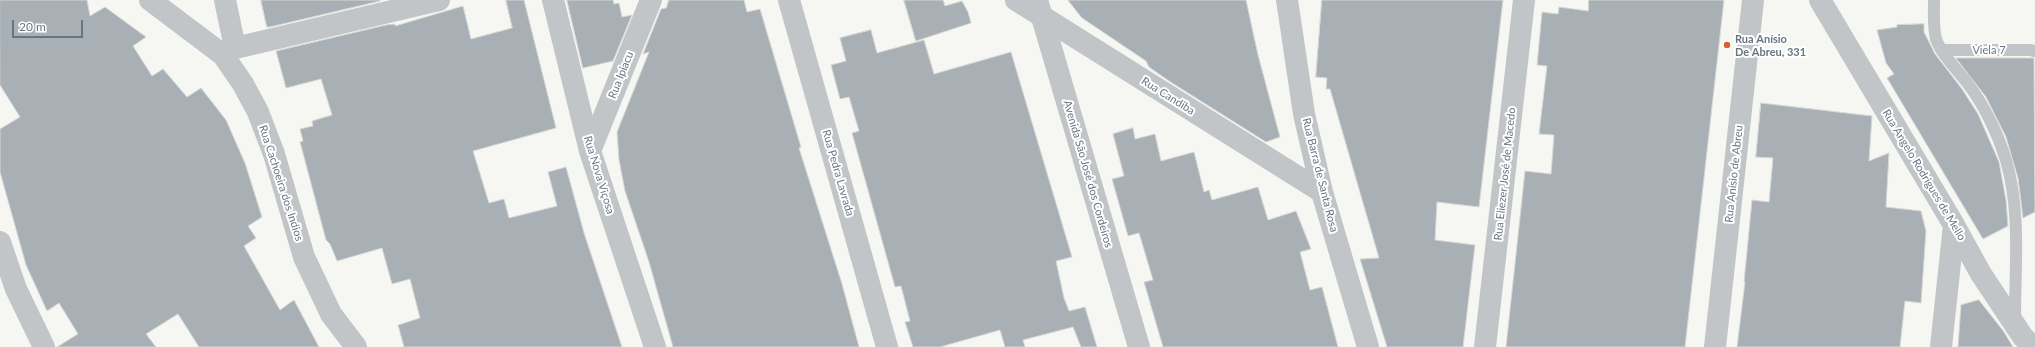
<!DOCTYPE html>
<html>
<head>
<meta charset="utf-8">
<style>
	body { margin:0 }
	#map { position:relative; width:2035px; height:347px; overflow:hidden; background:#f6f6f3; font-family:Lato,sans-serif }
	canvas { display:block }
	.scale { position:absolute; left:12px; top:20px; width:71px; height:18px; box-sizing:border-box; border:2px solid #677582; border-top:0; padding-left:5px; font-size:12px; line-height:14px; white-space:nowrap; color:#677582; -webkit-text-stroke:3px #fff; paint-order:stroke }
</style>
</head>
<body>
<div id="map">
<canvas width="2035" height="347"></canvas>
<div class="scale">20 m</div>
</div>
<script>
const context = document.querySelector('canvas').getContext('2d');
context.lineJoin = 'round';
function paint(path, color) {
  context.fillStyle = color;
  context.fill(path, 'evenodd');
}
function trace(path, color, width, dash) {
  context.strokeStyle = color;
  context.lineWidth = width;
  context.lineCap = dash ? 'butt' : 'round';
  context.setLineDash(dash || []);
  context.stroke(path);
}
function drawText(font, color, halo, rows, align = 'center') {
  context.font = font + ' Lato,sans-serif';
  context.lineWidth = 4;
  context.setLineDash([]);
  context.textBaseline = 'middle';
  context.strokeStyle = halo;
  context.fillStyle = color;
  for (const [text, x, y, turn = 0] of rows) {
    context.save();
    context.translate(x, y);
    context.rotate((+turn || 0) * Math.PI / 180);
    context.textAlign = isNaN(turn) ? turn : align;
    if (halo) context.strokeText(text, 0, 0);
    context.fillText(text, 0, 0);
    context.restore();
  }
}
const building = new Path2D(`
	M0,0H87L90,16L105,7L146,37L133,46L152,76L163,69L187,97L201,88L226,120L245,163L262,217L248,226L256,238L244,246L280,310L294,300L319,347H199L178,314L146,334L156,347H57L78,334L59,303L47,311L26,265L0,172V129L20,117L0,85Z
	M261,0H380V1L270,27H267Z
	M506,0H524L556,128L473,151L489,203L504,199L509,218L557,206L548,172L566,167L584,233L622,347H404L398,325L420,318L410,279L392,284L382,248L337,261L330,244L326,240L300,142L303,141L300,129L313,126L312,121L332,115L321,79L286,88L276,51L386,25L395,24V26L463,6L471,39L512,28Z
	M567,0H613L614,4L619,3L622,17L632,15L613,61L583,68Z
	M669,0H744L747,12L760,9L801,147L799,148L842,284L859,347H673L649,262L625,191L619,160L617,132L649,52L643,54L661,9L666,8Z
	M904,0H943L945,6L962,1L968,12L971,23L916,41Z
	M1068,0H1246L1258,55L1280,137L1266,142L1169,81L1149,67L1146,61L1082,18Z
	M1322,0H1503L1479,207L1437,202L1435,240L1475,245L1463,347H1387L1360,259L1379,258L1330,89H1326L1327,78L1316,77Z
	M1589,0H1724L1685,347H1506L1525,171L1551,174L1554,135L1539,134L1547,66L1537,65L1542,12L1558,14L1559,7L1588,11Z
	M1924,24V32L1935,54L1962,89L1978,114L1999,162L2006,200L2008,226L1983,239L1887,78L1894,74L1886,63L1877,30L1897,27V25Z
	M871,30L877,53L924,40L934,74L1011,52L1072,257L1056,261L1064,298L1069,311L1085,307L1097,347H1081L1073,327L1023,340L1025,347H1005L1000,330L940,347H913L905,322L910,321L901,286L895,287L852,133L859,131L849,97L840,99L831,65L846,61L840,38Z
	M1956,58H2034L2035,212L2023,218L2018,178L2006,137L1986,97Z
	M1761,103L1872,116L1869,161L1889,153L1886,207L1921,211L1926,231L1921,303L1905,301L1900,347H1737L1745,282H1744L1752,200L1769,202L1773,158L1756,157Z
	M1133,128L1135,139L1155,134L1161,161L1194,152L1204,192L1209,190L1212,200L1258,187L1268,220L1296,211L1311,249L1300,252L1310,290L1322,287L1338,347H1163L1144,282L1153,280L1139,233L1128,236L1112,179L1124,176L1113,134Z
	M1979,300L2004,332L2013,347H1958L1961,305Z`);
paint(building, '#a9b0b5');
trace(building, '#d7d7d5', 1);
trace(new Path2D(`
	M1934,0C1934,13 1933,27 1936,39C1941,54 1959,72 1968,84C1984,105 1998,134 2006,160C2021,212 2015,266 2015,320
	M1943,50H2030L2035,51`), '#c1c5c8', 12);
trace(new Path2D(`
	M150,0L223,55L243,84L258,112L274,154L304,257L331,314L356,347
	M225,0L235,48
	M553,0L590,151L655,347
	M789,0L887,347
	M1016,0L1322,192
	M1037,0L1139,347
	M1287,0L1304,114L1322,192L1368,347
	M1820,0L1954,225L1981,274L2023,337L2033,347
	M223,55L235,48L439,0
	M590,151L651,0
	M0,242L16,289L44,347
	M1485,347L1524,0
	M1715,347L1753,0
	M1941,347L1954,225`), '#c1c5c8', 22);
for (const [x, y, r, color] of [
	[1727,45,4,"#d95e30"]
]) {
  const dot = new Path2D();
  dot.arc(x, y, r, 0, 2 * Math.PI);
  context.fillStyle = color;
  context.fill(dot);
  trace(dot, '#fff', 1.5);
}
drawText('bold 11px', '#677582', '#fff', [
	["Rua Anísio",1735,39],
	["De Abreu, 331",1735,52]
], 'left');
drawText('11px', '#677582', '#fff', [
	["Viela 7",1989,50],
	["Rua Ipiacu",621,75,-68],
	["Rua Candiba",1168,96,32],
	["Rua Pedra Lavrada",838,173,74],
	["Avenida São José dos Cordeiros",1088,174,74],
	["Rua Eliezer José de Macedo",1505,174,-84],
	["Rua Anísio de Abreu",1734,174,-84],
	["Rua Nova Viçosa",599,175,73],
	["Rua Barra de Santa Rosa",1320,175,76],
	["Rua Angelo Rodrigues de Mello",1924,175,59],
	["Rua Cachoeira dos Indios",281,183,72]
]);
</script>
</body>
</html>
